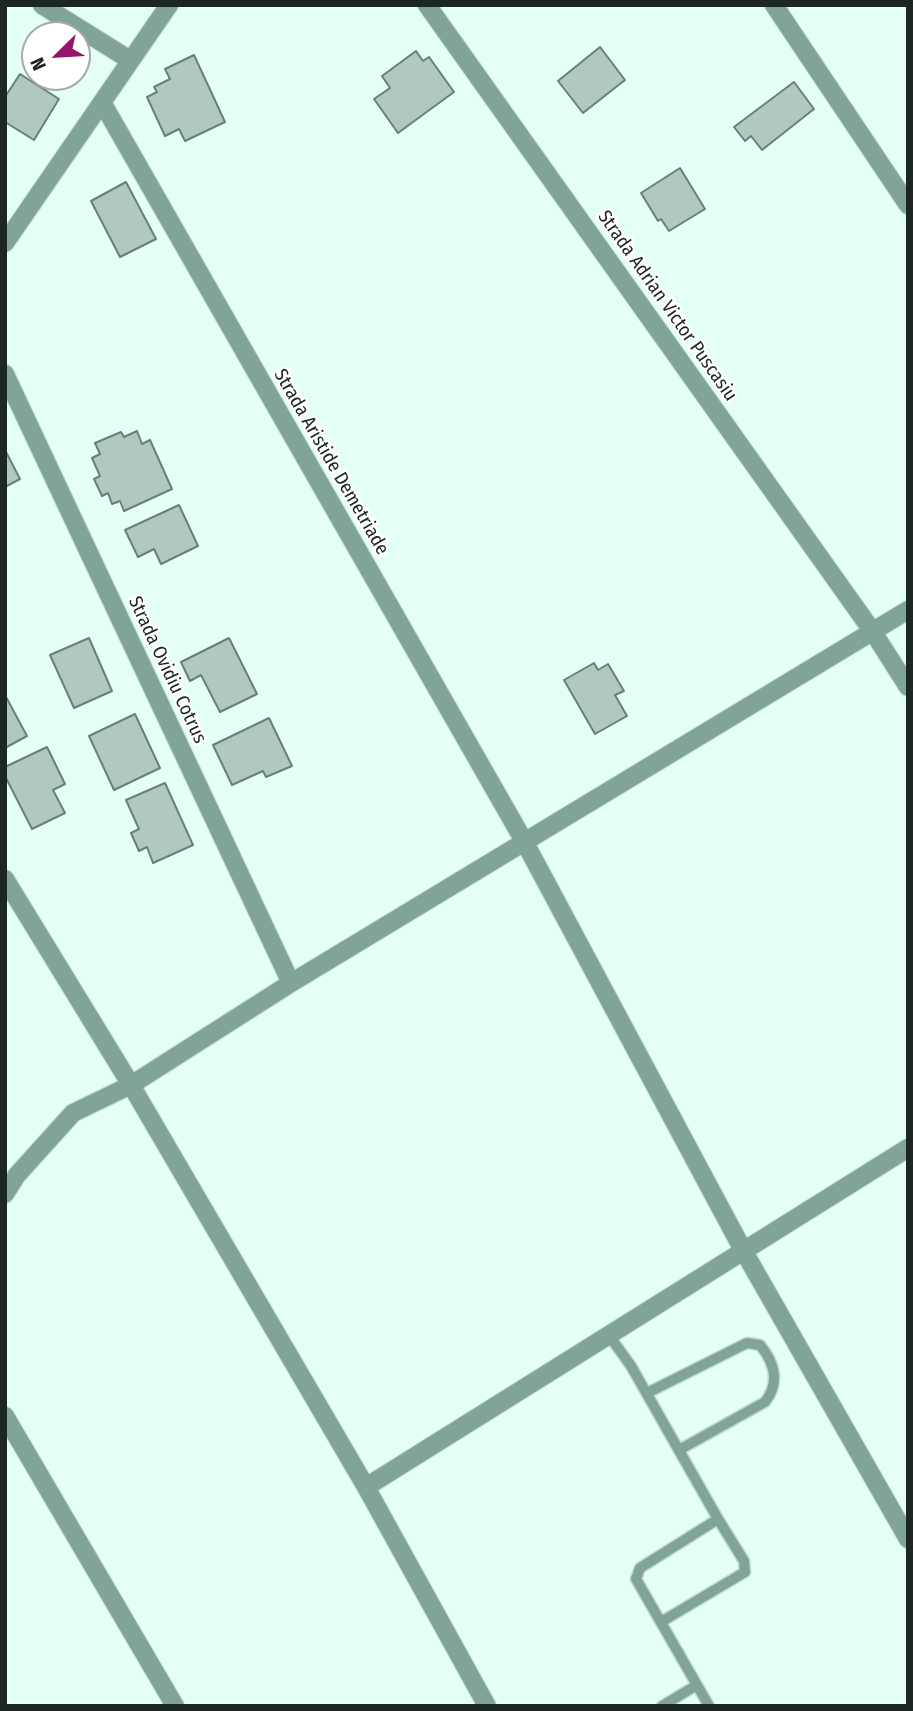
<!DOCTYPE html>
<html>
<head>
<meta charset="utf-8">
<style>
	body { margin:0 }
	#map { position:relative; width:913px; height:1711px; overflow:hidden; background:#e3fff7; font-family:"Fira Sans Condensed",sans-serif }
	canvas { display:block }
	.frame { position:absolute; inset:0; border:7px solid #1c2623; pointer-events:none }
	.north { position:absolute; left:21px; top:21px; width:70px; height:70px; box-sizing:border-box; background:#fff; border:2px solid #a4a8a7; border-radius:50%; rotate:246deg; font-size:19px; font-weight:700; line-height:28px; text-align:center; color:#1c2623 }
	.north::after { content:''; display:block; margin:auto; width:24px; height:32px; background:#96146c; clip-path:polygon(50% 0,100% 100%,50% 72%,0 100%) }
</style>
</head>
<body>
<div id="map">
<canvas width="913" height="1711"></canvas>
<div class="frame"></div>
<div class="north">N</div>
</div>
<script>
const context = document.querySelector('canvas').getContext('2d');
context.lineJoin = 'round';
function paint(path, color) {
  context.fillStyle = color;
  context.fill(path, 'evenodd');
}
function trace(path, color, width, dash) {
  context.strokeStyle = color;
  context.lineWidth = width;
  context.lineCap = dash ? 'butt' : 'round';
  context.setLineDash(dash || []);
  context.stroke(path);
}
function drawText(font, color, halo, rows, align = 'center') {
  context.font = font + ' "Fira Sans Condensed",sans-serif';
  context.lineWidth = 5;
  context.setLineDash([]);
  context.textBaseline = 'middle';
  context.strokeStyle = halo;
  context.fillStyle = color;
  for (const [text, x, y, turn = 0] of rows) {
    context.save();
    context.translate(x, y);
    context.rotate((+turn || 0) * Math.PI / 180);
    context.textAlign = isNaN(turn) ? turn : align;
    if (halo) context.strokeText(text, 0, 0);
    context.fillText(text, 0, 0);
    context.restore();
  }
}
const building = new Path2D(`
	M600,47L625,80L583,113L558,81Z
	M416,51L423,61L429,57L454,92L398,133L374,99L390,88L382,76Z
	M194,55L225,122L185,141L179,129L165,136L147,97L157,92L154,87L170,79L165,69Z
	M20,74L59,99L34,140L5,122V97Z
	M794,82L814,109L762,150L751,136L745,141L734,127Z
	M680,168L705,209L669,231L661,219L658,221L641,193Z
	M126,182L156,239L120,257L91,201Z
	M137,431L142,444L150,440L172,489L124,511L120,501L112,504L108,493L102,496L94,479L100,476L92,458L100,454L95,443L121,432L124,437Z
	M5,450L20,479L5,487Z
	M179,505L198,546L161,564L154,549L138,557L125,530Z
	M89,638L112,691L74,708L50,655Z
	M229,638L257,694L220,712L201,675L190,681L181,662Z
	M594,663L598,670L608,664L624,691L615,695L627,716L595,734L564,680Z
	M5,695L27,736L5,748Z
	M135,714L160,768L114,790L89,736Z
	M269,718L292,766L266,777L263,771L232,785L213,745Z
	M47,747L65,784L53,790L65,813L32,829L5,776V767Z
	M165,783L193,845L153,863L147,847L139,851L131,833L139,829L126,800Z`);
paint(building, '#afc9c1');
trace(building, '#678079', 2);
const service = new Path2D(`
	M608,1334L631,1366L718,1519L640,1568L636,1579L709,1706
	M647,1393L747,1343L760,1345C775,1363 780,1383 765,1402L679,1450
	M661,1622L745,1572L744,1561L718,1519
	M662,1706L697,1685`);
const minor = new Path2D(`
	M42,5L130,60
	M427,5L873,632L908,687
	M774,5L908,205
	M103,104L524,841L743,1250L908,1539
	M5,243L169,5
	M5,374L291,983
	M5,879L131,1085L291,983L908,610
	M5,1194L17,1175L73,1113L131,1085L366,1487L487,1706
	M5,1416L175,1706
	M366,1487L908,1148`);
trace(service, '#c3dcd5', 13);
trace(minor, '#c3dcd5', 20);
trace(service, '#80a49a', 10);
trace(minor, '#80a49a', 18);
drawText('19px', '#1c2623', '#fff', [
	["Strada Adrian Victor Puscasiu",667,306,55],
	["Strada Aristide Demetriade",331,462,60],
	["Strada Ovidiu Cotrus",167,670,65]
]);
</script>
</body>
</html>
